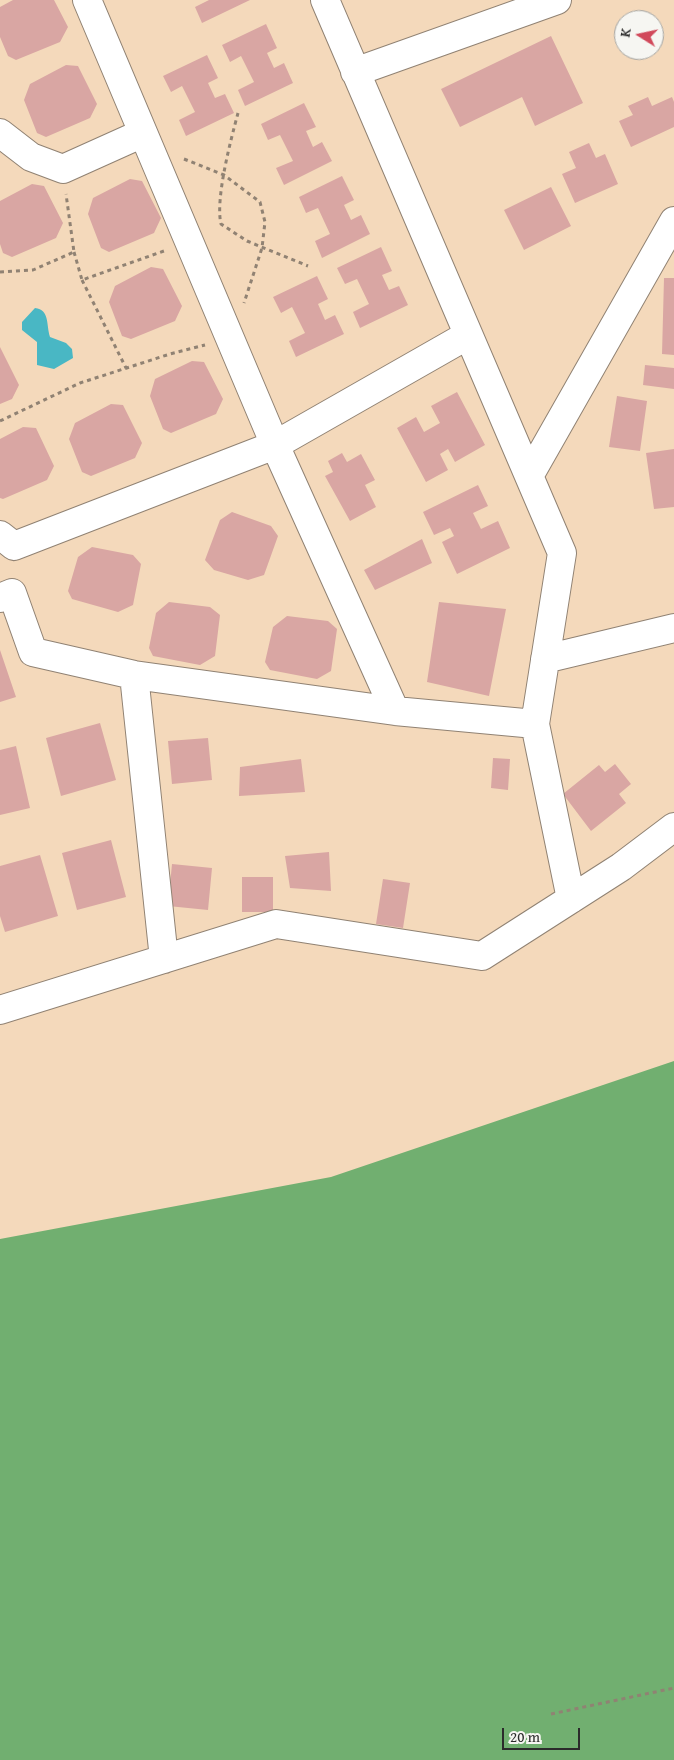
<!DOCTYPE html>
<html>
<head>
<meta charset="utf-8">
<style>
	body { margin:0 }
	#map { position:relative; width:674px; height:1760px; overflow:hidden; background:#f4d9bb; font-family:"Gentium Book Plus",serif }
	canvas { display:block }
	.north { position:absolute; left:614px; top:10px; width:50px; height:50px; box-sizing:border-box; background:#f6f6f2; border:1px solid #a5a5a2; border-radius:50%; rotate:280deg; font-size:14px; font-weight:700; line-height:20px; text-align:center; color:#2b2b2b }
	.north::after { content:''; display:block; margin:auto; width:18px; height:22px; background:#d1495b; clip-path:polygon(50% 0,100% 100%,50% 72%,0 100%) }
	.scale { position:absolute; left:502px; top:1728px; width:78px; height:22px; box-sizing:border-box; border:2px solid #2b2b2b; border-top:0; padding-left:6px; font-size:15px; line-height:18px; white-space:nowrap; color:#2b2b2b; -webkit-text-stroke:4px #f6f6f2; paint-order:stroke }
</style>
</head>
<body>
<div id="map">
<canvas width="674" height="1760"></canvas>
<div class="north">K</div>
<div class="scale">20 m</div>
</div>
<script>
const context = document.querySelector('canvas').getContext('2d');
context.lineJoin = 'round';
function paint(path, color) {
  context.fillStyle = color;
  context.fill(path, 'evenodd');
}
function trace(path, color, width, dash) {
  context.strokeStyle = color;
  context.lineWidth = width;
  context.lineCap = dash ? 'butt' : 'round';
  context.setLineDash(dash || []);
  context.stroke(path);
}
paint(new Path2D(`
	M674,1061V1760H0V1239L331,1177Z`), '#71af70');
paint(new Path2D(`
	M35,308C50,310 46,324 50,337L66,343L72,349L73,358L54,369L37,365V342L22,330V322Z`), '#49b7c4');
paint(new Path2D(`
	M13,0H54L68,27L60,42L16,60L8,56L0,37V7Z
	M209,0H250L202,23L195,7Z
	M266,24L277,48L267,53L274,68L284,63L293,83L245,106L238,90L254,82L241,56L230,62L222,45Z
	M551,36L583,103L535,126L522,97L460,127L441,89Z
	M207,55L218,78L208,83L215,98L225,94L234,113L186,136L179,120L195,112L182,86L171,92L163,76Z
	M66,65L78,66L97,104L90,118L46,137L37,133L24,100L30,84Z
	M648,97L652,106L672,97L674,102V127L631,147L619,121L633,115L628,106Z
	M304,103L316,127L306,131L313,147L322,142L332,161L284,185L276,168L293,161L280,135L268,140L261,124Z
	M589,143L596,158L605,154L618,184L575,203L562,174L576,168L569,152Z
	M342,176L354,200L344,205L351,220L361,215L370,234L322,258L315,241L330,234L318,208L306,213L299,197Z
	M130,179L142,181L161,218L154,233L109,252L101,248L88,214L93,198Z
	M32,184L44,186L63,223L56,238L12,257L3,253L0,244V201Z
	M551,187L571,226L524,250L504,210Z
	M381,247L392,271L382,275L389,290L399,286L408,305L360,328L353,312L369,304L357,279L345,284L337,268Z
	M151,267L163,269L182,306L175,321L131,339L122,336L109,302L115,286Z
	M317,276L328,299L318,304L325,320L335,315L344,334L296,357L289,341L305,333L292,307L281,313L273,297Z
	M664,278H674V355L662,354Z
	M0,347L19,385L12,399L0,404Z
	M192,361L204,362L223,399L216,414L171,433L163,429L150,396L155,379Z
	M645,365L674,368V389L643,385Z
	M457,392L485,445L455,462L448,449L440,454L448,470L426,482L397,428L416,417L424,432L440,423L431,406Z
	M617,396L647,401L640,451L609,447Z
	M111,404L123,405L142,443L135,458L91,476L82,472L69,439L75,423Z
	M23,427L36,428L54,466L47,480L3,499L0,498V439Z
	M674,449V507L654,509L646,453Z
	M342,453L347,462L361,454L375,480L365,485L376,507L350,521L325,476L333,472L328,461Z
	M478,485L488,506L473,513L481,529L498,521L510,548L457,574L442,542L454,536L450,528L434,535L423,512Z
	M232,512L271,526L278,536L264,575L248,580L214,570L205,560L220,520Z
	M422,539L432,563L375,590L364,570Z
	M92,547L133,555L141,564L133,605L118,612L72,599L68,591L78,557Z
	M169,602L210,607L220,615L215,656L200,665L153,656L149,648L156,613Z
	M439,602L506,609L489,696L427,682Z
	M287,616L328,621L337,629L331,671L317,679L270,670L265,662L273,627Z
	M0,650L16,697L0,702Z
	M100,723L116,780L61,796L46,738Z
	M208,738L212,780L172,784L168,741Z
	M16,746L30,808L0,815V750Z
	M493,758L510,759L508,790L491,788Z
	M301,759L305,792L239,796L240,767Z
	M615,764L631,784L619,794L626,803L591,831L563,794L599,765L605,772Z
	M111,840L126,897L77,910L62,853Z
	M329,852L331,891L290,888L285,856Z
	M40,855L58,916L5,932L0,916V866Z
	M172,864L212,868L208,910L168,906Z
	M242,877H273V912H242Z
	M383,879L410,883L403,928L376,924Z`), '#d9a6a3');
const minor = new Path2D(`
	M87,0L275,445L395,711
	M325,0L562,553L535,724L571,899
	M355,72L557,0
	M0,133L31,157L63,169L143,133
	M529,476L674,221
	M0,535L14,546L275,445L468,335
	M0,598L12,593L33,652L134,675L395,711L535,724
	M545,659L674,628
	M134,675L164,959
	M0,1010L276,924L482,956L621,867L674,827`);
trace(minor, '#908273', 30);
trace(new Path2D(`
	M238,113C231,139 215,199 221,224L247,241L308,266
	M184,159L224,175L260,202L265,222L262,248L244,303
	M74,252L82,280L164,251
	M0,272L33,270L74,252L66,194
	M82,280L126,368
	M0,421L80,383L170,354L205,345
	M551,1714L674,1688`), '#908273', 3, [4, 4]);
trace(minor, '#fff', 28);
</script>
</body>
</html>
